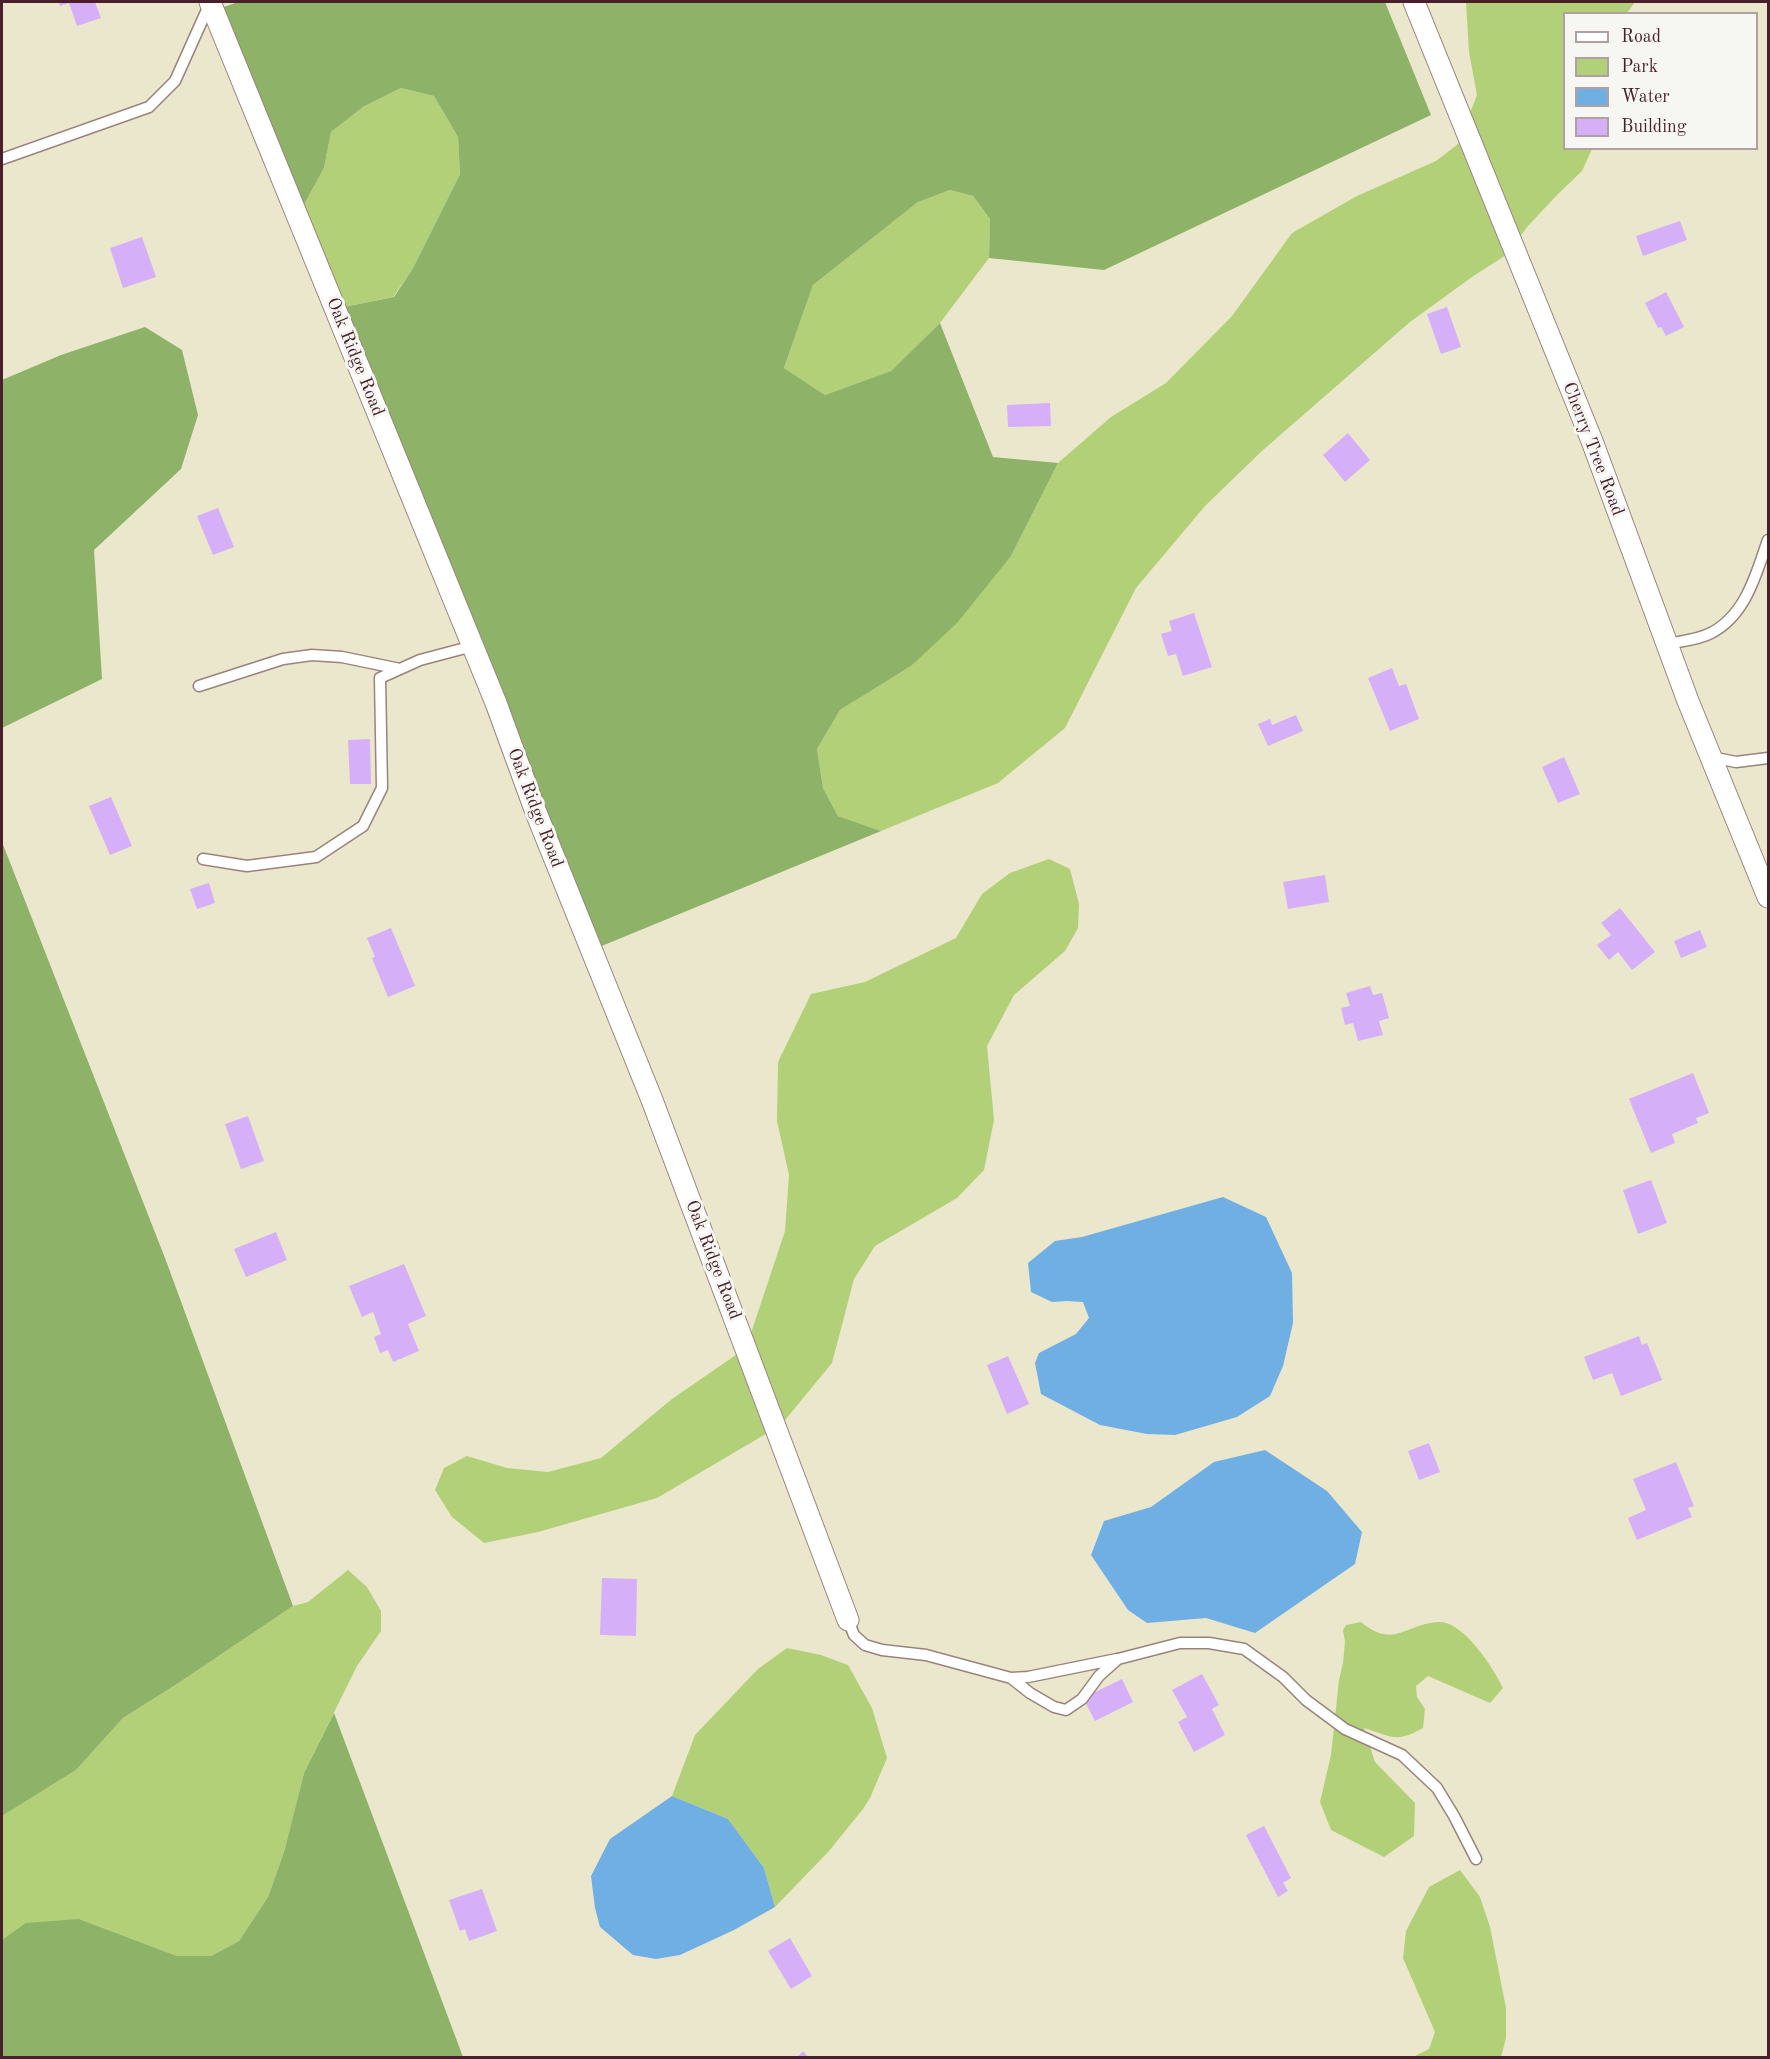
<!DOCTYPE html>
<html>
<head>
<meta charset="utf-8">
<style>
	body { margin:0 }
	#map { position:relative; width:1770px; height:2059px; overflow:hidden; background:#ebe7cd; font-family:"Old Standard TT",serif }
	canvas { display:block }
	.frame { position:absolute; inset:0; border:3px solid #4a1f2b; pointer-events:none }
	.legend { position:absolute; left:1563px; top:12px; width:195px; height:138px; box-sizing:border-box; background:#f6f6f2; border:2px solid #b1a0a2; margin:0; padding:8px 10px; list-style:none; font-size:18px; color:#4a1f2b }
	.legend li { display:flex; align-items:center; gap:12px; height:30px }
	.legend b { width:30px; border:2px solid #b1a0a2 }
</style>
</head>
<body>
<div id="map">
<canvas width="1770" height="2059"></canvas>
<div class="frame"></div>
<ul class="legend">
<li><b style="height:8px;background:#fff"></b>Road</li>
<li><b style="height:16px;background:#b2d077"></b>Park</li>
<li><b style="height:16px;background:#6fafe3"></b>Water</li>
<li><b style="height:16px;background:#d5b0f8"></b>Building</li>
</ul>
</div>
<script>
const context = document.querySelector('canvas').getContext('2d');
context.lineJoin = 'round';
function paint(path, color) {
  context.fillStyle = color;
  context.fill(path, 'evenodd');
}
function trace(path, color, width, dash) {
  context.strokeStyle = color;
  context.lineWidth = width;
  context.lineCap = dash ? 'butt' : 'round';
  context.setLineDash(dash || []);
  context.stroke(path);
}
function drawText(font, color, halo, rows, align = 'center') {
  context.font = font + ' "Old Standard TT",serif';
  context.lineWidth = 6;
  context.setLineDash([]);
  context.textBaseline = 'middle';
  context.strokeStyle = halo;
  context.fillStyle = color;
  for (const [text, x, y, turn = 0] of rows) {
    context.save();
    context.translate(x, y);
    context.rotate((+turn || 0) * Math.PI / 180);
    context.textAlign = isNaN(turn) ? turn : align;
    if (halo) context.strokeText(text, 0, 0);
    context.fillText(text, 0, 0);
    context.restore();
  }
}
paint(new Path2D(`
	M1466,2H1635L1627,13L1564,14V148L1592,149L1582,171L1558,194L1528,226L1506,255L1472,277L1410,322L1263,450L1205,506L1136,588L1065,728L998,783L881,831L838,816L823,788L817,749L840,710L911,666L1011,556L1058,463L1111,417L1166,383L1232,316L1292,233L1357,196L1436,161L1458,144L1477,95L1469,52Z
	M401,88L434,96L458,137L460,174L413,268L393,297L339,308L301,210L324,168L331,132L363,107Z
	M950,190L973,196L990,219L989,258L940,323L891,371L825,395L784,368L813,285L918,202Z
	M1049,859L1070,869L1079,904L1078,928L1065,951L1014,995L987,1046L994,1120L984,1170L957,1198L875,1246L854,1279L832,1363L781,1425L657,1498L538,1532L484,1543L452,1517L435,1490L444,1468L467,1456L507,1468L548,1472L601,1458L672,1399L746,1348L785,1231L789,1175L777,1121L778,1062L811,994L865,982L956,938L982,894L1010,873Z
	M348,1570L367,1587L381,1611V1631L357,1666L304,1773L284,1852L268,1897L239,1941L211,1956H177L79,1919L2,1940V1816L76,1770L123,1718L177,1684L293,1606L308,1602Z
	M1361,1622C1395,1650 1405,1623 1440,1622C1464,1622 1494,1669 1503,1688L1490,1703L1428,1676L1416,1686L1417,1697L1425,1709L1423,1728C1395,1744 1391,1736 1364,1728L1375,1762L1415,1803L1414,1836L1384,1857L1331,1830L1320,1802L1331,1755L1339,1680L1343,1663L1345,1642L1343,1630L1346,1625Z
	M787,1648L821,1655L848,1665L872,1708L887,1758L870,1798L863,1809L829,1851L775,1907L764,1868L728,1819L672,1796L695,1735L758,1669Z
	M1460,1870L1480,1897L1490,1927L1506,2008V2038L1501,2057H1413L1429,2049L1435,2032L1403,1958L1406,1931L1429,1887Z`), '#b2d077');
paint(new Path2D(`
	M238,2H1385L1431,115L1104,270L989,258L990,219L973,196L950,190L918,202L813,285L784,368L825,395L891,371L940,323L993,457L1058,463L1011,556L957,623L911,666L840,710L817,749L823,788L838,816L881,831L592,950L339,308L394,297L413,268L460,174L458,137L434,96L401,88L363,107L331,132L324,168L301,210L221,8Z
	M145,327L182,350L198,415L181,469L94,550L102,679L2,728V380L61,355Z
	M2,842L165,1258L293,1606L177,1684L123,1718L76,1770L2,1816Z
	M334,1713L463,2057H2V1940L26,1923L79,1919L177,1956H211L239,1941L268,1897L284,1852L304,1773Z`), '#8db268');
paint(new Path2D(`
	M1223,1197L1266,1217L1292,1273L1293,1323L1283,1366L1270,1396L1237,1417L1175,1435L1147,1434L1100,1425L1041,1394L1035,1363L1039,1353L1076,1334L1089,1318L1083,1302L1067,1301L1052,1302L1031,1292L1028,1263L1055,1241L1082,1237Z
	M1265,1450L1327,1491L1362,1532L1355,1564L1255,1633L1206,1618L1147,1623L1128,1610L1091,1555L1104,1521L1151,1507L1214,1462Z
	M672,1796L728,1819L764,1868L775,1907L734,1930L680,1955L656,1959L633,1955L600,1927L595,1908L591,1876L610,1839Z`), '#6fafe3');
paint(new Path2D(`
	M59,2H95L101,18L77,26L69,3L60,6Z
	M1680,221L1687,240L1643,256L1636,236Z
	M142,237L156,277L123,288L110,248Z
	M1666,292L1684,327L1666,336L1661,327L1658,328L1645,303Z
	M1447,307L1461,347L1441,354L1427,314Z
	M1050,403L1051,426L1008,427L1007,405Z
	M1348,433L1370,460L1345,482L1323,455Z
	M218,508L234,547L213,555L197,516Z
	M1194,613L1212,667L1183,676L1176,654L1168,656L1161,634L1172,631L1169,621Z
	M1392,668L1399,686L1406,684L1419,719L1390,731L1368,678Z
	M1296,715L1303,731L1268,746L1258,724L1270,719L1272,725Z
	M370,739L371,784H350L348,740Z
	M1564,757L1580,794L1558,803L1542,767Z
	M111,797L132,846L110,855L89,806Z
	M1325,875L1329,902L1288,909L1283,882Z
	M209,883L215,903L197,909L190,889Z
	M1620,908L1655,952L1632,970L1618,952L1609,960L1597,945L1611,935L1601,923Z
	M391,928L415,986L388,997L372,958L375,957L367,938Z
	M1700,930L1707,947L1681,958L1674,941Z
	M1370,986L1373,995L1382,993L1389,1018L1379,1021L1383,1035L1358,1041L1353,1023L1345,1025L1341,1008L1350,1006L1346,993Z
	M1693,1073L1709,1113L1696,1118L1698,1123L1672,1134L1675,1143L1651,1153L1629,1099Z
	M248,1116L264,1161L241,1169L225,1124Z
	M1651,1180L1667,1223L1638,1234L1623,1190Z
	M276,1232L287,1260L246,1277L234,1249Z
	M404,1264L426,1316L408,1324L419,1351L393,1362L388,1350L380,1353L374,1337L381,1334L373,1312L362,1317L349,1286Z
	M1639,1336L1642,1345L1647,1343L1662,1380L1621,1396L1612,1373L1593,1380L1584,1357Z
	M1008,1356L1029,1404L1007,1414L987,1365Z
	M1429,1443L1440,1472L1419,1480L1408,1451Z
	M1676,1462L1694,1506L1688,1508L1692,1517L1637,1540L1628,1518L1646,1510L1633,1479Z
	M602,1578L637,1579L636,1636L600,1635Z
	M1202,1674L1219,1705L1212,1709L1225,1735L1194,1752L1178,1722L1187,1717L1172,1690Z
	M1122,1679L1133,1702L1095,1721L1083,1698Z
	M1264,1826L1291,1878L1283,1883L1288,1891L1278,1897L1246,1835Z
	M482,1889L497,1931L469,1941L465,1929L460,1931L449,1900Z
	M790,1938L812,1976L791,1989L768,1951Z
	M803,2051L809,2058H796Z`), '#d5b0f8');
const lane = new Path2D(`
	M2,159L149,107L175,81L210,3
	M1667,644C1681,641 1698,640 1711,633C1746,615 1756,574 1768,540
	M199,686L283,659L312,655L342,657L400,669
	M1711,757L1736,762L1768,758
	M203,859L247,866L316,857L363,826L382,788L380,678L420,660L473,646
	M848,1620L854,1635L865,1645L882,1650L926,1655L1011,1678L1030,1693L1054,1707L1066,1710L1082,1699L1099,1676L1118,1659L1180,1643H1209L1244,1649L1283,1677L1306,1700L1345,1729L1402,1755L1437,1788L1454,1816L1476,1859
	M1011,1678L1028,1677L1117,1659`);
const street = new Path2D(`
	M210,2L496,703L537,815L652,1100L848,1620
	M1414,2L1592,441L1688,701L1768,897`);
trace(lane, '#9a837c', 13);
trace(street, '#9a837c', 23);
trace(lane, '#fff', 10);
trace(street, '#fff', 21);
drawText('18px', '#4a1f2b', '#f6f6f2', [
	["Oak Ridge Road",355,357,68],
	["Cherry Tree Road",1593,449,69],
	["Oak Ridge Road",535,808,69],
	["Oak Ridge Road",713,1260,69]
]);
</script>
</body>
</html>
